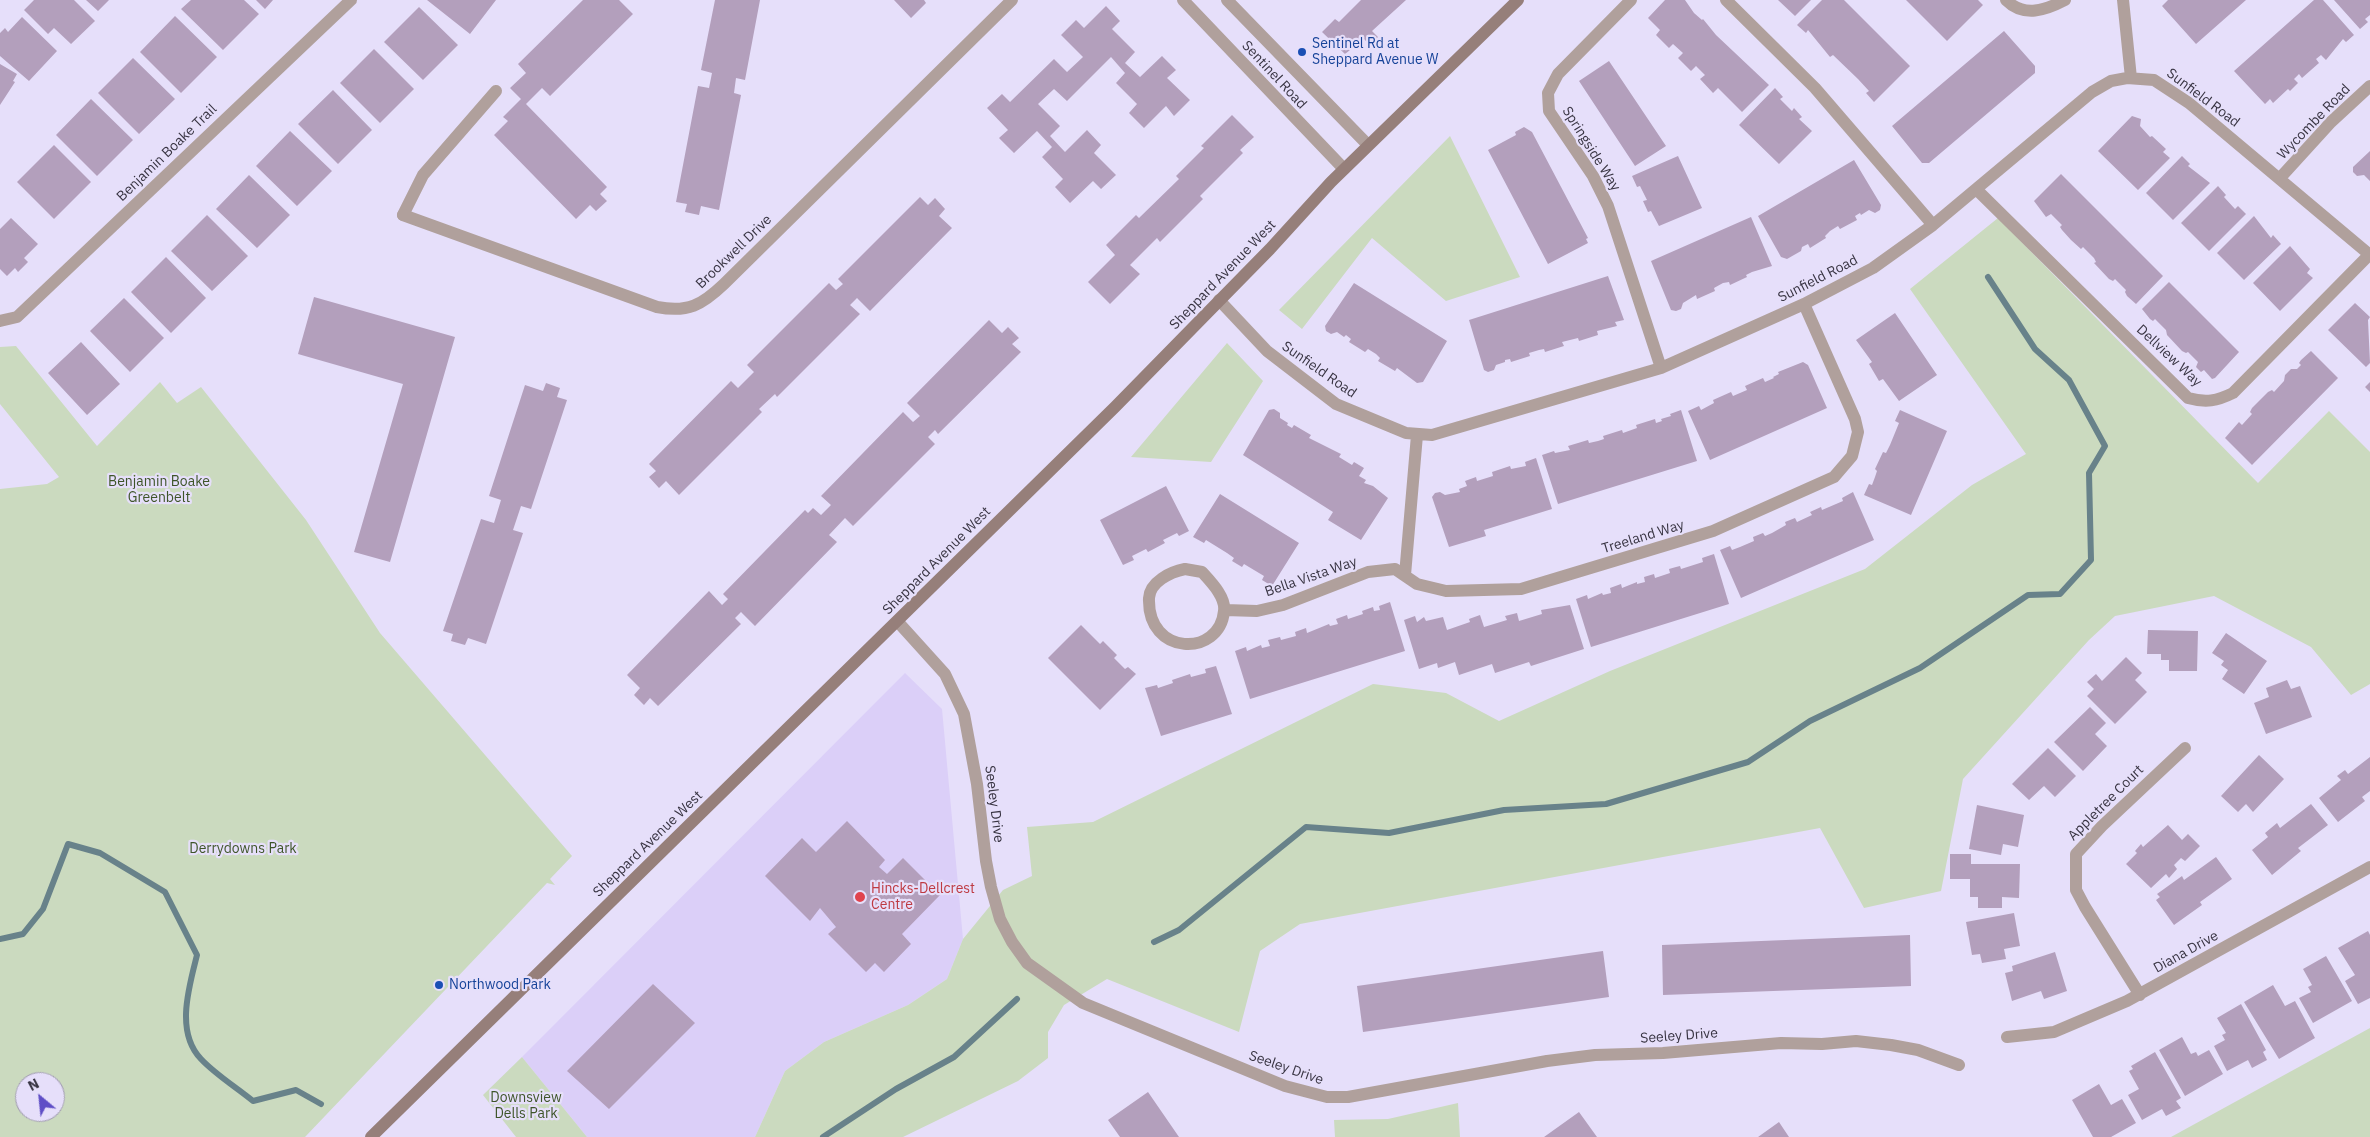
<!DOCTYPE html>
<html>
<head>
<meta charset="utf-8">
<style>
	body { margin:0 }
	#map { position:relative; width:2370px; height:1137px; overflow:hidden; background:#e6dffa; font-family:"IBM Plex Sans",sans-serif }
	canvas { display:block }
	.north { position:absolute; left:15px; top:1072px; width:50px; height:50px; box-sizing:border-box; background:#e6dffa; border:1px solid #a09bb0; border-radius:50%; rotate:332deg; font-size:14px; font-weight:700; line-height:20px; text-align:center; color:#383442 }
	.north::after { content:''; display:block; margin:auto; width:18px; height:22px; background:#5f4ec6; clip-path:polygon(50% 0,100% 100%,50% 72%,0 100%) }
</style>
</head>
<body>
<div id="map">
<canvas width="2370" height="1137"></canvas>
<div class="north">N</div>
</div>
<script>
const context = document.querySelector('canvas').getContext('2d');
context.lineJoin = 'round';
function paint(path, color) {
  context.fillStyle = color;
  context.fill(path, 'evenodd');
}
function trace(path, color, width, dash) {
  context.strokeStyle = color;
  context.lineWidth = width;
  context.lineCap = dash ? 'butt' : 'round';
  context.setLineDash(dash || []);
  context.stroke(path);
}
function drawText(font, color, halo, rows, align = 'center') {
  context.font = font + ' "IBM Plex Sans",sans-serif';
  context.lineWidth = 4.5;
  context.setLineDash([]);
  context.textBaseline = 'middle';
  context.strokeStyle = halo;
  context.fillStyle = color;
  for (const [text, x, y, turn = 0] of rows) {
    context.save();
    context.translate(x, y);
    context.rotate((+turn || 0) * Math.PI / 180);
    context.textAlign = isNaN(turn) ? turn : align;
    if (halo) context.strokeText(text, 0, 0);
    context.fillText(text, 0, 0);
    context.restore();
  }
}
paint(new Path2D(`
	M905,673L942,709L963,939L947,979L908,1005L824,1042L785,1071L755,1137H587L522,1057Z`), '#dbcff8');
paint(new Path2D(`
	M1450,136L1520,277L1446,301L1372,238L1302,329L1279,310Z
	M1998,218L2258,483L2329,411L2370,452V684L2351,695L2311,647L2214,596L2115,616L2089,640L1963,779L1941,891L1864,908L1820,828L1300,924L1260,951L1239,1032L1107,979L1064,1005L1048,1032V1058L1018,1081L903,1137H755L785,1071L824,1042L908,1005L947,979L963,939L1003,890L1032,876L1027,827L1093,822L1373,684L1446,693L1499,721L1610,671L1865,569L1972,485L2026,454L1910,289Z
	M1227,343L1263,381L1211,462L1131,457Z
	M16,346L97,446L160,382L177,403L201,387L306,520L380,633L572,856L550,879L555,885L547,883L305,1137H0V489L47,484L59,477L0,404V347ZM25,1082H55V1112H25Z
	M2370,1028V1137H2171Z
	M522,1057L587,1137H516L483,1095Z
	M1458,1103L1460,1137H1335L1334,1120L1388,1119Z`), '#cbdabf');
trace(new Path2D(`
	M0,939L23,934L43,909L68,844L100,853L165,892L197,955C189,987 175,1032 201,1059C216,1075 236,1087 253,1101L296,1090L321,1104
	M1154,942L1179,930L1306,827L1389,833L1504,810L1606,804L1748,762L1810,721L1920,668L2028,595L2060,594L2091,560L2089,473L2105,446L2069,380L2035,349L1988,277
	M823,1137L896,1089L954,1057L1017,999`), '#68828a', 6);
paint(new Path2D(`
	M34,0H74L95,21L71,44L54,28L48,34L24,10Z
	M86,0H109L98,11Z
	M191,0H244L259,14L223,50L181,9Z
	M256,0H273L265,9Z
	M427,0H496L470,34Z
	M583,0H619L633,14L550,96L542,88L526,104L607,187L600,194L607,201L596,211L590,205L576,219L494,135L508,121L503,117L521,99L510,88L526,73L518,64Z
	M715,0H760L745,80L736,78L734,93L741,95L719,210L701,206L699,215L685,212L687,204L676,202L698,86L709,88L712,73L701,70Z
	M894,0H924L926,3L911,18Z
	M1361,0H1406L1372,31L1378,37L1370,45L1364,39L1345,54L1322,32L1335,19L1339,22Z
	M1665,0H1685L1694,13L1702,20L1703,19L1716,35L1769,85L1742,112L1718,88L1713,93L1700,79L1705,75L1696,66L1691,71L1678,58L1683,53L1673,44L1669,48L1656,35L1660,30L1648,18Z
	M1778,0H1811L1795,16Z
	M1822,0H1844L1910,66L1874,102L1866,93L1869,91L1858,79L1833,55L1830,57L1808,30L1806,33L1797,25Z
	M1906,0H1978L1983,5L1947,41Z
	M2168,0H2246L2196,44L2162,6Z
	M2314,0H2323L2354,35L2346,42L2343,39L2326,60L2321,55L2316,59L2319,63L2311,70L2302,78L2299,74L2294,79L2298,83L2290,91L2288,89L2273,103L2270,99L2265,104L2234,71Z
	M2334,0H2370V15L2365,19L2368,22L2360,29Z
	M1106,6L1120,21L1112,29L1135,52L1125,63L1140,77L1162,56L1176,70L1167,78L1190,100L1174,116L1166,106L1144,128L1129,113L1137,104L1116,83L1125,73L1111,57L1067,101L1054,89L1038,104L1060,126L1050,136L1065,152L1087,130L1101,145L1094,153L1116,175L1101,189L1093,181L1070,203L1055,187L1063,179L1042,157L1052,147L1037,131L1014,153L999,138L1008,130L987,108L1002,94L1010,102L1054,59L1067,72L1083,57L1061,35L1076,20L1084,28Z
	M419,7L458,45L423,80L384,42Z
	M175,16L217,57L181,93L140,52Z
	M22,17L57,51L29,81L0,56V33L5,28L8,32Z
	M2004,31L2035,66V73L1929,163H1922L1892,126Z
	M374,49L414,89L380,123L340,83Z
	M133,58L175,99L139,134L98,93Z
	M1609,61L1666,146L1635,166L1579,81Z
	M0,64L17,74L13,81L15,82L0,105Z
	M1775,88L1783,97L1780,99L1792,111L1794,108L1802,117L1799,119L1812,131L1779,164L1739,125Z
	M333,90L372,130L338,164L298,124Z
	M91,99L133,140L97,176L56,135Z
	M1232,115L1254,137L1240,150L1243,153L1200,196L1203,199L1160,242L1157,238L1130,265L1140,274L1110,304L1088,282L1115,255L1106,245L1136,215L1139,218L1179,179L1176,176L1204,148L1201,146Z
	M2132,116L2141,119L2140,126L2150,137L2152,136L2166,149L2163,152L2170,158L2138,190L2098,151Z
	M1524,127L1532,132L1588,238L1586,239L1588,243L1548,264L1488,150L1516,135L1515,132Z
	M290,131L332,171L297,206L256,166Z
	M54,145L91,182L54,219L17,182Z
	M2370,151V181L2364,175L2357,176L2353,172V167Z
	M1678,156L1702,208L1659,226L1651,211L1648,212L1643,201L1647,200L1640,186L1637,187L1632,176Z
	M2182,156L2190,164L2188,166L2210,183L2173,220L2146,193Z
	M1854,160L1881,205L1880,210L1875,213L1869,210L1861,215L1860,213L1855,216L1857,220L1840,229L1838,226L1830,231L1825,236L1826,238L1810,248L1808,244L1802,247L1801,251L1787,259L1781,257L1758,216Z
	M2061,174L2163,276L2136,304L2127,296L2125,292L2126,290L2115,279L2113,281L2109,279L2094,263L2096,262L2094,258L2083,247L2081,249L2071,240L2062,230L2060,227L2062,225L2051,214L2046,217L2034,201Z
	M249,175L290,215L257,248L216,209Z
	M2218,186L2226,195L2224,197L2235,209L2238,206L2246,214L2209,251L2181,223Z
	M920,197L928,205L935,198L945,209L939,216L952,228L870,311L857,298L850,305L860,314L777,397L775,394L759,409L762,412L679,495L666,481L659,488L649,477L656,471L649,464L731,381L738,388L754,372L747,365L829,283L836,290L843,284L838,279Z
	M207,215L248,256L212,291L171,251Z
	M2254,216L2271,238L2273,235L2281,244L2244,280L2217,253Z
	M1751,217L1772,266L1752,272L1746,275L1747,277L1730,285L1729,282L1723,283L1714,288L1715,291L1697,299L1696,295L1683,303L1681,309L1676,311L1671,310L1651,261Z
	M11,218L38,244L24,258L28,262L18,272L15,268L7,276L0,269V229Z
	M2290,246L2310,269L2307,273L2313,278L2280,311L2253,283Z
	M166,257L206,298L171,333L131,292Z
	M1608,276L1624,320L1615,322L1617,326L1597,331L1598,335L1579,341L1578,338L1562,342L1564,346L1545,352L1544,349L1539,350L1529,353L1530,356L1511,362L1510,359L1505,360V362L1496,365L1494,370L1488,372L1484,370L1469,320Z
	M2169,282L2239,352L2215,378L2212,379L2204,370L2201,372L2196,367L2198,362L2188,352L2186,353L2182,351L2167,335L2166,330L2155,319L2153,321L2150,319L2142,309Z
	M1354,283L1447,341L1423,382L1417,383L1397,368L1395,371L1378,361L1380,358L1376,354L1368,349L1365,352L1349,342L1351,339L1346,335L1344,337L1337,332L1331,334L1326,331L1325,326Z
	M314,297L455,337L390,562L354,552L403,384L298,354Z
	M124,298L164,338L130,372L90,331Z
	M2355,303L2370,317L2368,320L2370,363L2366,367L2328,330Z
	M1895,313L1937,375L1899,401L1883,379L1879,381L1869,364L1872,362L1856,340Z
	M989,320L1002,333L1008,327L1019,338L1012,344L1021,352L938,434L935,430L928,437L935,444L853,526L845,518L829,535L837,542L755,626L741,612L735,618L741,624L658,706L650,698L644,705L634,695L640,688L627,675L709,591L722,605L728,599L723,594L805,510L808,513L813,508L821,515L831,505L821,496L903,412L913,422L920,416L907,403Z
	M81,342L120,384L87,415L48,373Z
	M2311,351L2338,378L2252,465L2225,438L2239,422L2242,425L2252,414L2250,412L2252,408L2268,392L2272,390L2274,392L2284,381L2285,375L2291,369H2297L2301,365L2299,363L2301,360Z
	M1803,362L1808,365L1827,408L1710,460L1688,411L1699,406L1701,410L1714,403L1713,400L1731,392L1733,396L1747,390L1745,386L1763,378L1765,382L1774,378L1773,377L1779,374L1778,372Z
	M2370,382V392L2365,387Z
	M546,383L560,388L557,397L567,400L531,509L521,506L513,530L523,533L486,644L468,638L465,645L451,641L453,634L443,631L481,519L494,523L501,500L489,496L525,385L543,391Z
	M1274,409L1280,413V418L1288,423L1287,425L1292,428L1294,425L1311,435L1309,438L1341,454L1339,457L1352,465L1354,462L1364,468L1359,476L1366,480L1364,483L1373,486L1388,498L1361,540L1328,520L1333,512L1243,455L1269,410Z
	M1681,410L1697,461L1558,504L1542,455L1554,451L1555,453L1570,450L1568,446L1588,440L1589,443L1598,441L1604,439L1603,436L1622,430L1623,433L1637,428L1636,425L1655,419L1656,423L1662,421L1661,419L1671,416L1670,414Z
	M1900,410L1947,431L1911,515L1864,495L1869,484L1872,485L1875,477L1877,471L1875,469L1883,452L1886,453L1890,445L1899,423L1895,421Z
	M1536,458L1552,509L1484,530L1486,536L1449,547L1432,497L1435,493L1440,492L1445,495L1460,492L1459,489L1467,486L1465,481L1476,477L1477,481L1493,476L1492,472L1510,466L1511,469L1526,466L1525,462Z
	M1166,486L1189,531L1179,536L1177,533L1163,540L1165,543L1148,552L1146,549L1132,556L1134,560L1123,565L1100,520Z
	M1853,492L1874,540L1741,598L1720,550L1730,546L1732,550L1740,547L1754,541L1753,537L1763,533L1765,536L1772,533L1786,525L1785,522L1795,518L1797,522L1812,515L1810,512L1821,507L1822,510L1843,501L1842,498Z
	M1220,494L1299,543L1272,586L1262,580L1264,576L1244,564L1242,567L1232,561L1234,558L1227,553L1206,540L1204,543L1193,537Z
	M1714,554L1729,604L1591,647L1576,599L1587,595L1588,599L1602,593L1603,595L1611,593L1610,588L1621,584L1622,588L1637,582V584L1645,582L1644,577L1654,574L1655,578L1670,573L1669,569L1676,567L1680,566L1681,569L1703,562L1702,558Z
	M1390,602L1405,651L1250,699L1235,651L1246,647L1247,651L1261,645L1262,648L1270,646L1268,640L1280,637L1281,640L1296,636L1295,632L1306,628L1307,633L1329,624L1330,626L1338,624L1336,619L1347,615L1348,619L1363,614L1362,611L1373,607L1374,611L1380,610L1379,606Z
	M1570,605L1584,649L1531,666L1529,662L1495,673L1492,664L1459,675L1455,662L1438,668L1437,663L1419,669L1404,620L1415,616L1417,622L1424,617L1426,621L1443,617L1447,630L1470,622L1469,619L1480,615L1484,627L1507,620L1505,616L1517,613L1519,621L1542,614L1541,610Z
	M1081,625L1100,644L1103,641L1117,655L1114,658L1125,669L1128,667L1136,674L1100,710L1048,658Z
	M2148,630L2198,631L2197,671H2169V660H2161V654H2147Z
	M2226,633L2267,661L2244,694L2222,679L2228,670L2221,665L2224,661L2212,653Z
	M2126,657L2142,673L2135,680L2147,692L2115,724L2087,696L2094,689L2087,682L2096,674L2102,681Z
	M1216,666L1232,714L1161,736L1145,688L1157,685L1158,688L1173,683L1172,680L1190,674L1191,677L1206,673L1205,669Z
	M2287,680L2291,689L2300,686L2312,717L2266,734L2254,703L2269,697L2266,688Z
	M2090,707L2106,723L2095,734L2107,746L2083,771L2054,742Z
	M2048,748L2076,776L2055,797L2044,786L2029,800L2012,784Z
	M2259,755L2284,779L2253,812L2246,804L2238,812L2221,796Z
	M2370,757V791L2362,797L2365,801L2338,822L2319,798L2341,780L2337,776L2345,770L2348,774Z
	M2311,804L2328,825L2298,848L2301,851L2272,875L2252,850L2268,837L2265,833L2277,823L2280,828Z
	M1977,805L2024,815L2018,847L2003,844L2001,855L1969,849Z
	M847,821L885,860L879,867L887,874L903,858L940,895L902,934L911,944L884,972L875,963L866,972L828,934L836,927L820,908L810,921L765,876L802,838L816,852Z
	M2168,825L2182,840L2188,834L2200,846L2185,861L2181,858L2174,865L2177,869L2169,878L2166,874L2151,888L2126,864L2137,853L2135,851L2141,844L2143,847Z
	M1950,854H1971V864H2020L2019,898L2002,897V908H1978V897H1970V879H1950Z
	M2216,857L2232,879L2200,902L2202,905L2174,925L2156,900L2160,897L2157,894L2182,876L2184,880Z
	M2014,913L2020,946L2004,949L2006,959L1982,963L1980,954L1972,955L1966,922Z
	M2368,931L2370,935V998L2358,1004L2345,981L2355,975L2338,948Z
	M1910,935L1911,986L1663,995L1662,945Z
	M1603,951L1609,997L1363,1032L1357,986Z
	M2055,952L2067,991L2044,999L2041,991L2012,1001L2005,973L2013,971L2012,966Z
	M2326,956L2352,1001L2313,1023L2299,998L2311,992L2308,987L2312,985L2303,969Z
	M653,984L695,1023L609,1109L567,1071Z
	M2273,985L2285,1006L2295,1001L2315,1038L2279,1059L2244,1002Z
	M2241,1004L2266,1050L2263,1052L2267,1060L2252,1068L2248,1060L2227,1071L2214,1046L2225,1040L2222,1035L2226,1033L2217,1018Z
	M2182,1037L2191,1054L2196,1052L2198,1056L2209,1050L2223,1074L2185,1096L2159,1050Z
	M2155,1052L2181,1098L2176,1101L2181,1108L2166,1116L2162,1109L2142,1120L2128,1095L2139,1089L2129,1071L2133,1069L2131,1066Z
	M2099,1084L2111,1105L2122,1099L2136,1123L2111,1137H2093L2072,1100Z
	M1148,1092L1179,1137H1120L1108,1120Z
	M1579,1112L1597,1137H1544Z
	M1779,1122L1789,1137H1758Z`), '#b39fbc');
trace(new Path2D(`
	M403,215L423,175L496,91`), '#b0a09c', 12);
trace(new Path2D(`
	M1631,0L1558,74L1548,93L1549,111L1593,176L1608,206L1661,368
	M1726,0L1815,88L1933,225
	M2006,0C2024,18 2046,10 2065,0
	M2123,0L2131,78
	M2280,178L2331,122L2370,86
	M1977,190L2188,398C2206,403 2217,401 2233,393L2369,255
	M403,215L657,307C688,313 702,305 724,284L1012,0
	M1219,300L1267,351L1336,404L1406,433L1432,435L1661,368L1804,304L1873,268L1933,225L2092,92L2111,81L2127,78L2154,80L2189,103L2370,255
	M0,321L17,317L351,0
	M1185,569L1202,572C1211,582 1226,597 1224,611C1220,657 1147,657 1149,598C1150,582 1170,572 1185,569Z
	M1405,575L1417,435
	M1225,610L1257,611L1283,605L1368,572L1395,569L1417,584L1446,591L1521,589L1713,531L1834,477L1852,456L1858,432L1855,419L1804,304
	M898,622L945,674L964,714L977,784L986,861L991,887L1000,919L1012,942L1027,963L1083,1003L1285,1086L1327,1097H1348L1547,1061L1595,1055L1663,1053L1781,1043L1822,1044L1856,1041L1891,1045L1918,1050L1959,1065
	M2140,995L2085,907L2076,890V854L2102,826L2185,748
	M2007,1037L2054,1032L2127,1001L2370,867`), '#b0a09c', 12);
trace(new Path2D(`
	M1183,0L1344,169
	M1227,0L1368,145`), '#b0a09c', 12);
trace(new Path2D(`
	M371,1137L1115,407L1270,249L1331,182L1518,0`), '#967f7a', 12);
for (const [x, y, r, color] of [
	[1302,52,5,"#1a4fb4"],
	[860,897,6,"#e0444e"],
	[439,985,5,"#1a4fb4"]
]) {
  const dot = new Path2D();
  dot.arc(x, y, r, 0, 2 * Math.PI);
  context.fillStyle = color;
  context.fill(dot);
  trace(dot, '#e6dffa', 2);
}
drawText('14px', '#164399', '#e6dffa', [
	["Sentinel Rd at",1312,44],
	["Sheppard Avenue W",1312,60],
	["Northwood Park",449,985]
], 'left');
drawText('14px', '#383442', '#e6dffa', [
	["Sentinel Road",1274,75,47],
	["Sunfield Road",2203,98,37],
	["Wycombe Road",2314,122,-46],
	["Springside Way",1591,149,58],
	["Benjamin Boake Trail",167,153,-44],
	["Brookwell Drive",734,252,-44],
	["Sheppard Avenue West",1223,275,-46],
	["Sunfield Road",1818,279,-27],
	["Dellview Way",2169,356,43],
	["Sunfield Road",1319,370,35],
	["Treeland Way",1643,537,-17],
	["Sheppard Avenue West",937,561,-45],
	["Bella Vista Way",1311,577,-19],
	["Appletree Court",2106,803,-45],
	["Seeley Drive",994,804,83],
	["Sheppard Avenue West",648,844,-44],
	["Diana Drive",2186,952,-29],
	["Seeley Drive",1679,1036,-4],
	["Seeley Drive",1286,1068,19]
]);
drawText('14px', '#3e5529', '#e6dffa', [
	["Benjamin Boake",159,482],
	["Greenbelt",159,498],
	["Derrydowns Park",243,849],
	["Downsview",526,1098],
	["Dells Park",526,1114]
]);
drawText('14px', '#be3a42', '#e6dffa', [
	["Hincks-Dellcrest",871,889],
	["Centre",871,905]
], 'left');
</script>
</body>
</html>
